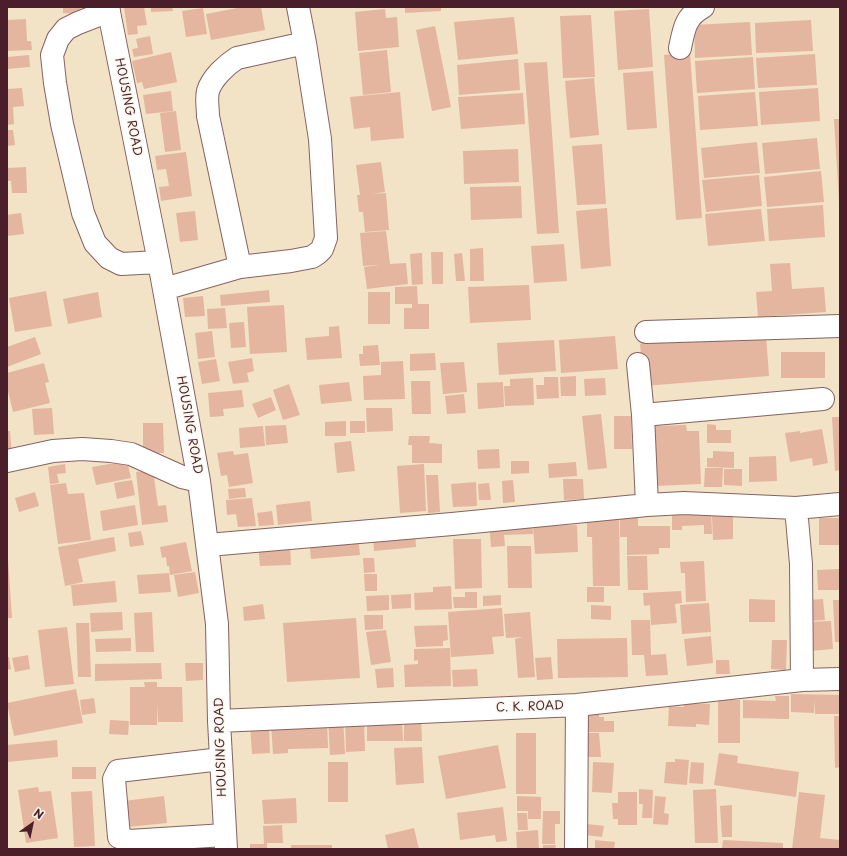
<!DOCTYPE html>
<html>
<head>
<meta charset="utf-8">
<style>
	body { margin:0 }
	#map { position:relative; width:847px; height:856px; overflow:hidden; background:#f2e2c6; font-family:"Playpen Sans",sans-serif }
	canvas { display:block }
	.frame { position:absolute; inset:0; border:8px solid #4a1f2b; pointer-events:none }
	.north { position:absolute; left:12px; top:804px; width:40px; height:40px; -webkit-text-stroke:3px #fbf7ec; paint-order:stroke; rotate:33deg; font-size:11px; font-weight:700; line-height:16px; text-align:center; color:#4a1f2b }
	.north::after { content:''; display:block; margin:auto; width:14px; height:18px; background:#4a1f2b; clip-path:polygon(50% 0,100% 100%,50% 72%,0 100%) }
</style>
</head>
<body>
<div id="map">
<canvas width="847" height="856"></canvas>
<div class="frame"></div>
<div class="north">N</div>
</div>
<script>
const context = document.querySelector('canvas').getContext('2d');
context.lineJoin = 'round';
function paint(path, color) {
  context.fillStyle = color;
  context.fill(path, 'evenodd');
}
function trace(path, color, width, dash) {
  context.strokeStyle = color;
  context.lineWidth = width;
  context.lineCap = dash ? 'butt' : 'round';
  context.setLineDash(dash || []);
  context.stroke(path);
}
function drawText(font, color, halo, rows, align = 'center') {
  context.font = font + ' "Playpen Sans",sans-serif';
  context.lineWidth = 3;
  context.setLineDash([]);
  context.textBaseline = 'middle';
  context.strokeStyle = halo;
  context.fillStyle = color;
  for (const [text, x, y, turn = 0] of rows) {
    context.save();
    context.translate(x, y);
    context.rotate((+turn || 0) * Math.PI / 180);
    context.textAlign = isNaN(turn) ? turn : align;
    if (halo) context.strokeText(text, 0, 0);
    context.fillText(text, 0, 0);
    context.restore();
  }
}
paint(new Path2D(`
	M63,7H81L80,14L63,13Z
	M124,7H144L147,25L137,26L138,34L128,35Z
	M151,7H172L173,11L151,12Z
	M243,7H261L265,30L211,40L206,14Z
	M405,7H444V8H441V11L405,13Z
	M203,8L207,34L186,37L182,11Z
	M385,9L386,18L397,17L399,47L358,51L355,12Z
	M649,9L653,67L618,70L614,11Z
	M591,15L595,77L563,78L560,16Z
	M514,17L518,54L458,60L454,22Z
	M26,19L27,41H31L32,50L7,51V20Z
	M811,20L813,51L756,53L755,23Z
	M750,22L752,55L695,58L694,25Z
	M435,26L451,107L432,111L416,30Z
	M150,36L153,54L134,57L132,49L138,48L136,39Z
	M387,50L391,92L363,95L359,53Z
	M171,52L177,82L144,89L142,82L137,83L132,61Z
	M690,53L702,218L676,220L664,55Z
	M815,54L817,85L758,88L756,58Z
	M29,55L30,67L7,69V57Z
	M753,57L755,89L697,93L695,61Z
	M518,59L520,90L459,95L457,65Z
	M547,62L559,233L537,234L524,63Z
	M653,71L657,128L627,130L623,73Z
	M594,78L599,135L570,138L565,81Z
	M22,88L24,106L13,107L14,124L7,125V89Z
	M818,88L820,121L761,125L759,92Z
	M171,91L173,111L146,114L143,95Z
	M400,92L404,138L371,141L370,127L354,129L350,97Z
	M755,92L758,126L700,130L698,96Z
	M523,93L525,124L461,129L458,97Z
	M176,111L181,150L165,152L160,113Z
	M834,119H840V201H839Z
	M7,130H13L15,145L7,146Z
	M817,138L820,169L765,174L762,143Z
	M757,142L760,173L704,178L701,148Z
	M602,144L606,204L577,205L572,146Z
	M518,149L519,182L464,184L463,151Z
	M186,152L192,196L161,201L159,187L169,186L166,169L157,170L155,156Z
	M381,162L385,192L372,194L386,193L389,230L365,232L363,212H359L357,195H360L356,165Z
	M26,167L27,193H12L11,181H8V168Z
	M821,171L824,202L767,207L764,177Z
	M759,175L762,206L706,212L702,180Z
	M521,186L522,218L471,220L470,187Z
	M823,205L825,237L769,241L767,209Z
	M607,208L611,266L581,269L576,211Z
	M761,209L765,241L708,246L705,214Z
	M195,211L198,240L180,242L176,213Z
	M21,213L24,234L7,236V215Z
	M386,231L390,264L406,263L408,284L367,289L364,267L379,265L363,266L360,233Z
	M564,244L567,281L534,283L531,246Z
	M483,248L484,281H470V249Z
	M431,252H443V284H432Z
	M422,253L423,284L412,285L410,254Z
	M462,253L465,281H456L454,254Z
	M790,263L792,289L824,287L826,312L758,317L756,292L772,291L770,264Z
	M529,285L531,320L470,323L468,287Z
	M417,286L418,304H429V329H404V308H412V304H395V287Z
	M269,290L270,302L221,306L220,295Z
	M46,291L52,326L15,332L9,298Z
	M98,292L102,317L68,324L63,299Z
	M368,292H390V324H368Z
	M203,296L205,316L185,317L183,298Z
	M284,305L287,352L250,354L247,307Z
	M225,308L227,328L208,329L207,309Z
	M244,322L246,347L231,348L229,323Z
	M339,326L342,358L307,360L305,338L329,336V327Z
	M212,331L215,357L198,359L195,333Z
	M766,335L769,376L644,386L640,344Z
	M615,336L618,369L561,373L559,340Z
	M35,337L41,354L7,367V347Z
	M554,340L556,371L499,375L497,343Z
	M378,345L380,365L360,366L359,354H363V346Z
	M781,352H825V378H781Z
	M435,353L436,370L410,371V354Z
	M252,358L254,371L247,373L249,382L233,384L228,362Z
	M216,359L220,381L202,384L198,362Z
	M403,361L405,399L364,400L363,376L381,375V362Z
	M464,362L467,392L443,394L440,363Z
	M44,363L49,382L45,383L50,403L13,412L7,387V373Z
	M576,376V396H561L560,377Z
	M544,377H558L559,398L537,399L536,385H544Z
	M533,378L534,405L505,406L504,386H510V379Z
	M605,378L606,395L585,396L584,379Z
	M411,381H430L431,414H412Z
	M349,382L352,401L321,404L319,385Z
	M503,382L504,407L478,409L477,383Z
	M289,384L300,415L283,420L273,390Z
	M242,390L244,407L223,409L224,416L210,417L208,393Z
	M464,394L466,413L447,414L445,396Z
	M271,397L276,410L258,418L252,404Z
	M52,408L54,434L34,435L32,409Z
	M366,408H392L393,431L367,432Z
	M601,414L607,468L588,470L582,416Z
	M614,416H631L632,449H614Z
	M832,417H840V470L835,471Z
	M346,421V436H325V422Z
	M350,421H365V433H350Z
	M143,423H163L164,453H143Z
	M707,424L716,425V430H731V443H707Z
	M286,425L288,443L266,445L265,426Z
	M686,425L687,431H699L701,484L655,486L653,426Z
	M263,426L265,446L240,448L239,428Z
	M822,429L828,463L813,466L812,458L790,462L785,433L800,431V433Z
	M7,431H10L12,456L7,457Z
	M409,436H430L429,443L442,444V463H412V445H408Z
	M351,441L355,471L337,473L334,443Z
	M499,449L500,468L478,469L477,450Z
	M233,451L234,455L248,453L253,483L229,487L227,475L221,476L217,453Z
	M713,451L734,452V468L707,467V458H713Z
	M776,456L777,481L749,482V457Z
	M127,461L131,478L96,485L92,467Z
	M511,461H529V473L511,474Z
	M576,462L577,476L549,478L548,464Z
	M65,464L66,473L57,474L59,483L50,484L48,467Z
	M424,464L426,511L400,513L397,466Z
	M705,468H723L722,487H704Z
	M724,469H742V486L724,485Z
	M153,470L158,506L166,505L168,522L142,525L136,472Z
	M426,475H438L440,512L428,513Z
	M563,479H583L584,499L564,500Z
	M132,480L135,495L117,499L114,483Z
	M513,480L515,502L503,503L502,481Z
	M476,482L477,506L453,507L451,484Z
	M66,483L68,494L84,493L91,540L58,544L50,485Z
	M489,483L491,500H479L478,484Z
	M245,488L246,497L229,499L228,489Z
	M35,492L39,506L19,512L15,498Z
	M252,498L256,526L238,527L236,514L227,515L226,500Z
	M310,501L312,521L278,525L276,505Z
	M135,505L138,525L103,531L100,511Z
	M711,508L712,534H704V525L682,526V530H672V509Z
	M272,511L274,525L259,526L257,513Z
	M620,512H638V526H670V548H659V554L627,555V537H620Z
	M733,515V539L713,540L712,516Z
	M587,516H619L620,586H593L592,537H587Z
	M819,518H840V545H819Z
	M532,519L533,534L504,535L505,546L491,547L489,522Z
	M577,525L578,552L535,554L533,526Z
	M141,531L144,545L130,547L128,533Z
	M415,532L416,547L374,551L373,535Z
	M358,535L360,555L311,559L309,539Z
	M114,537L116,551L78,559L83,582L65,586L58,547Z
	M453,539H481L482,588L455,589Z
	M186,542L192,571L170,575L169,566H167L166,557L162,558L160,547Z
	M290,543L291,565L260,566L258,544Z
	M507,546H531L532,588H508Z
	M627,556H647L648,590H628Z
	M363,558H374L375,572L364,573Z
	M7,559H8L12,618H7Z
	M704,561L706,601L686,602L685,573H681L680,562Z
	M839,569L840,590H818L817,570Z
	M195,572L199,593L178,597L174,575Z
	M169,573L171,592L139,594L137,575Z
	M364,574H377V591H365Z
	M115,581L117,602L73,606L71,585Z
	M451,586L452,609L415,610L414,593L433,592V587Z
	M587,587H604V602H587Z
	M681,591L682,603L675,604L677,623L651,625L650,605L644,606L643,593Z
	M465,592H477V608H454L453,597H465Z
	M411,594V608L392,609L391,595Z
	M389,595V610L367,611L366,596Z
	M501,595V605L483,606V596Z
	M749,599L775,600V622H749Z
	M823,599L825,620L809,621L808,600Z
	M833,600H840V642H835Z
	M709,603L711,632L682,634L680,605Z
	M263,604L265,619L244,621L243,607Z
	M591,605L611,606V620L591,619Z
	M502,608L504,636L492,637L494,654L451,657L448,612Z
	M122,612L123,630L91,632L90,613Z
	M152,612L154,652H136L134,613Z
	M530,612L535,677L518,678L515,639L523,637L506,638L504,614Z
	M364,615H383V629L365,630Z
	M356,618L360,678L287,682L283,623Z
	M631,620H650L651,655L666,654L668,675L646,676L644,655H632Z
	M831,621L833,649L810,651L808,622Z
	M76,623H89L91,677H78Z
	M447,625L448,640L443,641V646L416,647L414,626Z
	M67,627L74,684L45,687L38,630Z
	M386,630L391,662L371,665L366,632Z
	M711,636L713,663L687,666L684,639Z
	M131,638V651L96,652L95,639Z
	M627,638L628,677L558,678L557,639Z
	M772,640H787L786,670L771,669Z
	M450,648L451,686L405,687L404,665L418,664V660L414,661V649Z
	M28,655L30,669L15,672L12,658Z
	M7,657H9L11,669L7,670Z
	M551,657L553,679L537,680L535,658Z
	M716,660H729L730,674H716Z
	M161,663L162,679L95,681V664Z
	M185,663H203V680L186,681Z
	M393,668L394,687L377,688L375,669Z
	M477,669L478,686L453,687L452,670Z
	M144,682H157V687H182L183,722H158L157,703V725H130V687H145Z
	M76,689L83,723L14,736L7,703Z
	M791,694L840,695V714H815V699L814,713L791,712Z
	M775,696H789V719L743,718V700L776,701Z
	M94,698L96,713L82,715L80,700Z
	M718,700H740V743H718Z
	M683,703L710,704L709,725L696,724V727L668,726L669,706L684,707Z
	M586,713H599V717H604V721H614V732H587Z
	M834,716H840V767L835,768Z
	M343,717L345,754L330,755L328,718Z
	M364,718L365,751L346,752L345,719Z
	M367,719H402L403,741H367Z
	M404,719H421L422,741H404Z
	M110,720L129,721L128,735L109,734Z
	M327,720L328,748L288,749V753L273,754L271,723Z
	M269,723L270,753L252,754L250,724Z
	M516,733H536V794H516Z
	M587,733H599L601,757H588Z
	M57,740L58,757L7,762V745Z
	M498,745L506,788L446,799L438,756Z
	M422,747L424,783L396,785L394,748Z
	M719,753L738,756L737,763L799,772L796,797L714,785Z
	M675,759L689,760L687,785L664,783L666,762H675Z
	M328,762H348V802H328Z
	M593,762L614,763L612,793L592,792Z
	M691,762L704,763L703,784L689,783Z
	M72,767H96V779H72Z
	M38,787L39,792L51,791L58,838L26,843L18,790Z
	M639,789L653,790L652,818H642L643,804H639Z
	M716,789L718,843H695L693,790Z
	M92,791L95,846L74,847L71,792Z
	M618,792H637V825H618V819H613L612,803H618Z
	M799,792L825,795L820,838L840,840V849H792Z
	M164,796L167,823L128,827L124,801Z
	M517,796L541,797V819H528V811H517Z
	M655,796L666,797L664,813L669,814L668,825L653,824Z
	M296,798L297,823L264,824L262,800Z
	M732,805V837H722L720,806Z
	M503,807L507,841L496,842L495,835L460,840L457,813Z
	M543,811H560V824H555V844H542Z
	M517,813H527L528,830H518Z
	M587,824L604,826L602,837L585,835Z
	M282,825L283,843H267V849H250V844H264L263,826Z
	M414,828L419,849H388L385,835Z
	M538,830L539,849H517L516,832Z
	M595,840L615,842L614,849H595Z
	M723,840L783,843V849H722Z
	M291,845H332V849H291Z
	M543,845H556L555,849H543Z`), '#e4b69f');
const minor = new Path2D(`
	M108,7L159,262L199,481L217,624L219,721L226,849
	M109,11L78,23L66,29L58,39L52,55L55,83L62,124L83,213L95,243L109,258L121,264L159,262
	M680,48C684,29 685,17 703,7
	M240,267L208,116C208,108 206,99 208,91C212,78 226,65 237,58L305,43
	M164,289L240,267L291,261L312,257L318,253L322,249L326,238L320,139L305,43L298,7
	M646,332L840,326
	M638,364L643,415L647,505L684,503L796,508L840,504
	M643,415L823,399
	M7,461L53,451L82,449L111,451L131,454L182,477L199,481
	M796,508L801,564L802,680
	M208,545L452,524L647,505
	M219,721L577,705L802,680L840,679
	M221,759L118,771L114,779L119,837L129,841L225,835
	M576,849L577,705`);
trace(minor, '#856361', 24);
trace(minor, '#fff', 22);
drawText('12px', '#4a1f2b', '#fbf7ec', [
	["HOUSING ROAD",128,107,79],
	["HOUSING ROAD",189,425,80],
	["C. K. ROAD",530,707,-2],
	["HOUSING ROAD",221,747,-92]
]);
</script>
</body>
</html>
